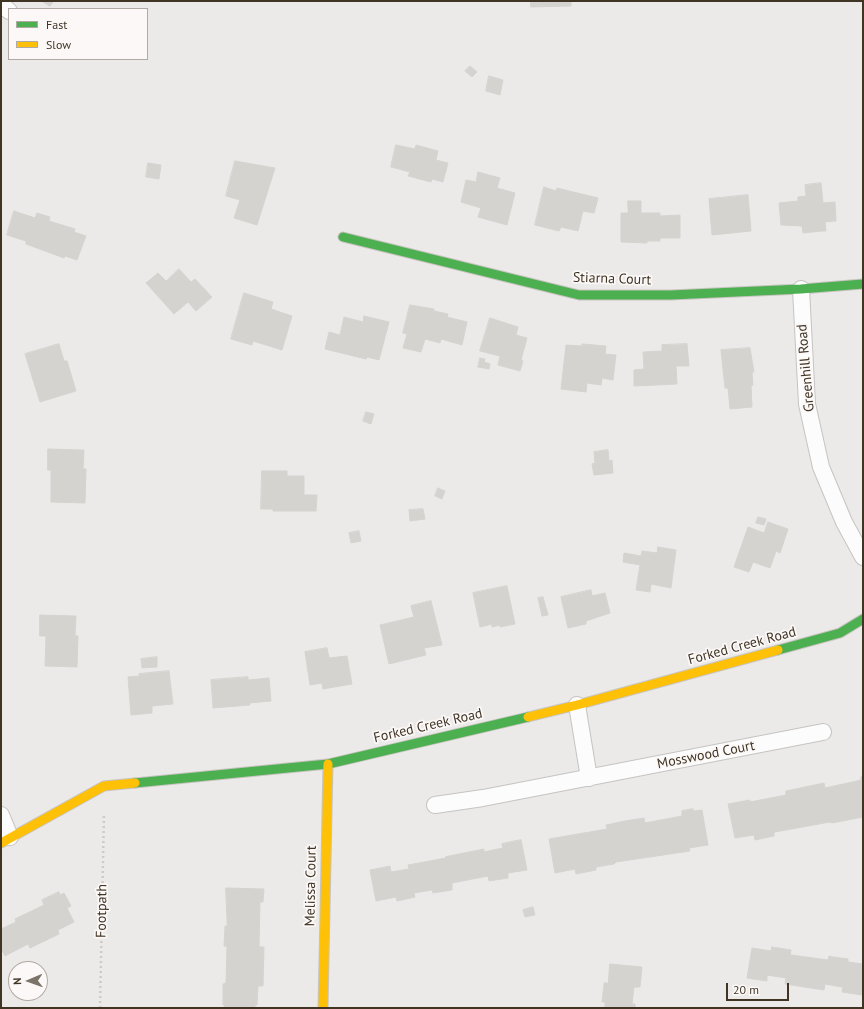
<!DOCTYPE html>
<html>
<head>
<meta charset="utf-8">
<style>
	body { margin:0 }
	#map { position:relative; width:864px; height:1009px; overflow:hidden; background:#eceae8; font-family:"PT Sans",sans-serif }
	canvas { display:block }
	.frame { position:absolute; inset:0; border:2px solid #403525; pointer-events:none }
	.legend { position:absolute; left:8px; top:8px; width:140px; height:52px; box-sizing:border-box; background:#fbf8f7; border:1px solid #b0aaa3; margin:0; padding:5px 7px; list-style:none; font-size:12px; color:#403525 }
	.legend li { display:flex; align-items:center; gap:8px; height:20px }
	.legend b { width:20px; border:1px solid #b0aaa3 }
	.north { position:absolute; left:8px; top:961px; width:40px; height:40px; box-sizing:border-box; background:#fbf8f7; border:1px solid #b0aaa3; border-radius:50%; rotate:268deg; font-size:11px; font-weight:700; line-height:16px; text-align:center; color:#403525 }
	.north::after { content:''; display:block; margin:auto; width:14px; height:18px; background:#7c7469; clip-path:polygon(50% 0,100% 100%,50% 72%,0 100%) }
	.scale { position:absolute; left:726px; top:983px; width:63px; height:18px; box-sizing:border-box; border:2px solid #403525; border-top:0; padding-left:5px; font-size:12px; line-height:14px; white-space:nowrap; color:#403525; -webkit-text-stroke:3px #fbf8f7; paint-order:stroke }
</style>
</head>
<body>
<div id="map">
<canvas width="864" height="1009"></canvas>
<div class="frame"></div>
<ul class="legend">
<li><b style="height:5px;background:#4caf50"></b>Fast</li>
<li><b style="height:5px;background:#ffc107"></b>Slow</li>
</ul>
<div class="north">N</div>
<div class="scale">20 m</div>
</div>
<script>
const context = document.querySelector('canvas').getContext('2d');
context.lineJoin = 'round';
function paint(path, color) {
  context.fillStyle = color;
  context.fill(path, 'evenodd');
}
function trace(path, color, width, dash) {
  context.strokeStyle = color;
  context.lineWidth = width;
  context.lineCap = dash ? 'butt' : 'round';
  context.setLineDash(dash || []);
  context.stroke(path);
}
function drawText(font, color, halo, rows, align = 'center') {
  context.font = font + ' "PT Sans",sans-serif';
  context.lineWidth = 3.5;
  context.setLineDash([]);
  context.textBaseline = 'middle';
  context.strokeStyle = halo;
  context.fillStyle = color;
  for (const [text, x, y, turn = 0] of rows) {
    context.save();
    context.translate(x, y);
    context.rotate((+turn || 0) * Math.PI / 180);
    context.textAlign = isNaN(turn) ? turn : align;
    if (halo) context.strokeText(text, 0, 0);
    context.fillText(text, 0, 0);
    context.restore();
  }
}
const building = new Path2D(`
	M42,1H54L50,6Z
	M531,1H571V6L531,7Z
	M470,66L477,72L472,77L465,71Z
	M489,76L503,80L500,95L486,91Z
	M396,145L415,149L416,145L438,151L436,160L448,163L443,182L432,179L431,182L408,176L410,172L391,167Z
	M235,161L275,168L257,225L234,218L240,200L226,196Z
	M148,163L161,165L159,179L146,177Z
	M478,172L500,178L497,188L515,193L507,225L478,217L481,208L461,202L466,180L476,182Z
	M821,183L823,203L835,202L836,221L825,222L826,231H822L803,233L802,226L781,225L779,203L798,201V197L806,196L805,185Z
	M544,187L556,191L557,188L598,198L594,213L583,211L578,231L561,227L559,231L535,225Z
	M748,195L751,231L712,235L709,199Z
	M628,201H641V213H660V216L680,215V238H660V241H647V243L621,242V213H628Z
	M14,211L35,218L37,213L50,217L49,221L75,229L74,232L86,236L77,260L65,256L64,258L26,244V241L7,235Z
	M179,269L191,282L195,279L212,297L196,311L188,302L174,314L146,283L158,273L166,281Z
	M244,293L273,302L271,309L292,316L282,350L253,341L252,345L231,339Z
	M410,305L434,309V311L448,314L447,317L467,322L462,345L441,339L440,343L425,339L421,352L403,348L407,334L403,333Z
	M364,316L389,322L379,360L367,357L366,359L325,349L329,332L340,335L344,317L363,322Z
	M490,318L518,327L516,335L527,338L521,360L523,361L520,371L498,365L500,356L480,351Z
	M59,344L64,361H67L76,391L40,402L25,354Z
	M582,344L606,346L605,354L616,355L613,380L602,378L601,385L587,383L586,392L561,389L566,345L582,346Z
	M687,344L689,366H676L677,384L634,386V370L644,369L643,352L662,351V345Z
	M750,348L754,372H752L753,385L751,386L752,407L730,409L728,388H725L721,350Z
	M480,358L485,359L484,362L490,364L489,369L478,367Z
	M366,412L374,414L371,424L363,421Z
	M48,449L84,450L83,469H86L85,503L51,502V470H48Z
	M608,450L609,461L612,460L613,473L594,475L592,464L595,463L594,452Z
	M262,471H287V476H304V495H317L316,511H273V509H261Z
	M438,488L445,491L442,499L435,496Z
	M423,509L425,519L410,521L409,510Z
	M758,517L766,519L764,525L756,523Z
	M768,522L788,529L780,553L776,551L770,568L753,562L749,572L734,567L748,527L764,533Z
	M359,531L361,541L351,543L349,533Z
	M658,547L676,550L671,588L651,584L650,592L636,590L640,565L623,562L624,553L641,556L642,551L657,553Z
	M507,586L515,624L500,627V625L492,627V624L480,627L473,593Z
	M591,590L592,596L605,593L610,613L586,621V624L568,628L561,597Z
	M543,597L548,615L542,616L538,598Z
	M431,601L442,645L424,648L426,655L389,664L380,625L414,617L411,606Z
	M40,615L76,616L75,636H78L77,667L45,666L46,636H40Z
	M327,648L329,658L347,656L352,684L323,689L322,683L310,685L305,652Z
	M157,657V667L142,668L141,659Z
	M169,671L173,704L152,706V713L131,715L128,677L140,676L139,674Z
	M248,677V680L269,678L271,701L249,703L250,705L213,708L211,680Z
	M863,776V817L832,823L830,822L775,832L774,833V836L755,840L754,835L735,838L728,804L750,800V802L786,795V791L824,783L825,788L857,781L861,780V777Z
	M693,809L694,811L702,810L708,845L689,848L690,851L616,862L614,864L596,867V870L576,874L575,869L555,873L549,839L607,829L606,825L625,821L644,818L645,823L682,816V811Z
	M521,840L527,870L508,873V878L489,881L488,876L452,883V890L433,893L432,890L414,893L415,897L397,901L396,897L376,901L370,870L390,866L391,872L409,869L408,865L446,858L445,857L449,856L484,849V852L503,848L502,844Z
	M226,888L264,889L263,902H260L259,947H264L263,986H258L257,1005H255V1008H224L225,1005H223V984L226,983L227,946H224L225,926H227Z
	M59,892L60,895L64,893L71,906L67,908L74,922L58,930L59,934L30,948L28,944L5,956L1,949V929L16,922L15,919L44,905L42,900Z
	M533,907L535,915L525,917L523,910Z
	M772,947L791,950L790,955H791L828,960L829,956L833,957L848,959V962L863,964V991L862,995L842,992L843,987H841L825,984L824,990L785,984L786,978L767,975V981L747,978L752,948L771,951Z
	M610,964L642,967L640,987H634L632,1004H635V1008H605V1002H602L604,985V983H608Z`);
paint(building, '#d5d3d0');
trace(building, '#d5d3d0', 1);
const street = new Path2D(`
	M1,4L9,11
	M801,289L807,404L821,467L844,522L863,557
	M577,705L589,778
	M435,805L483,798L823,732
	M1,815L10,837`);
const fast = new Path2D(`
	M343,237L579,295H671L801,289L863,284
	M778,650L840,633L863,619
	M135,783L328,764L528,717`);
const slow = new Path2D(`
	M528,717L577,705L778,650
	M1,843L104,786L135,783
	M323,1008L328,764`);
trace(street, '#c6c4c2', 18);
trace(fast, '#c7c4c0', 11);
trace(slow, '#c7c4c0', 11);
trace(new Path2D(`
	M100,1008L104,813`), '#cecac7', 2.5, [2, 3]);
trace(street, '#fcfcfc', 16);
trace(fast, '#4caf50', 9);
trace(slow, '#ffc107', 9);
drawText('14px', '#403525', '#fbf8f7', [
	["Stiarna Court",612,279,2],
	["Greenhill Road",806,368,-95],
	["Forked Creek Road",742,646,-15],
	["Forked Creek Road",428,726,-13],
	["Mosswood Court",706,755,-11],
	["Melissa Court",311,886,-89],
	["Footpath",102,911,-89]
]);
</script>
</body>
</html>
